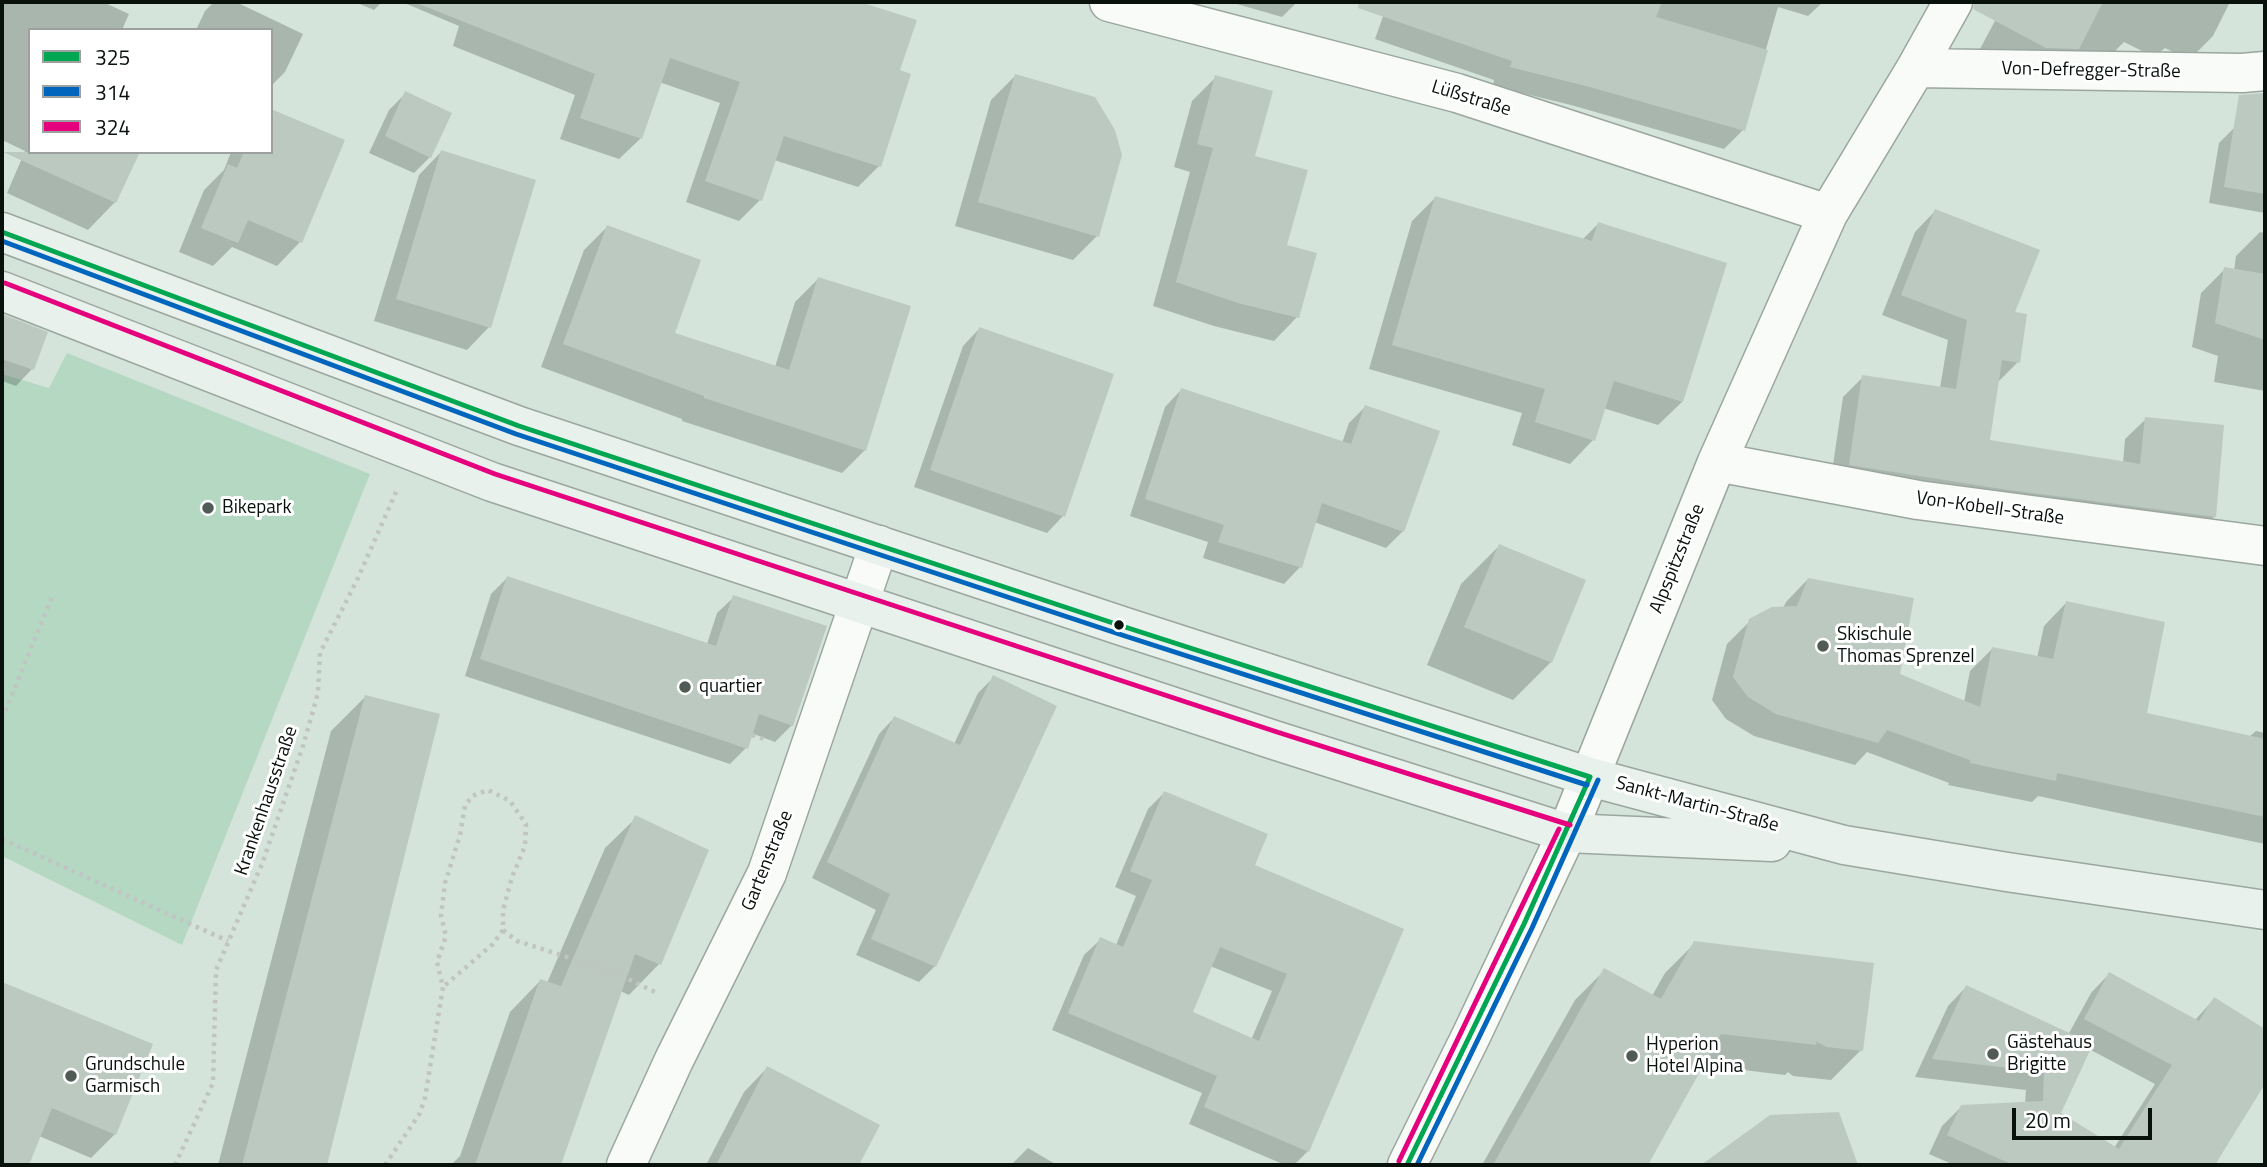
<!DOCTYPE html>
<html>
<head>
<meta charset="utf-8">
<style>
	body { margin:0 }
	#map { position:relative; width:2267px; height:1167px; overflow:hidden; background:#d4e4da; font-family:"Titillium Web",sans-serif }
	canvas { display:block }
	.frame { position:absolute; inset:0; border:4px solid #08110c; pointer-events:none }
	.legend { position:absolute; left:28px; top:28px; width:245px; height:126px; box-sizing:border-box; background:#fff; border:2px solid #9ca09e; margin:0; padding:9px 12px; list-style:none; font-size:21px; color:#08110c }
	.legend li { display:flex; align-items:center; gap:14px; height:35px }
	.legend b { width:35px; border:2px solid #9ca09e }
	.scale { position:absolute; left:2012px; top:1108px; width:140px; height:32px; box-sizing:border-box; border:4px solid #08110c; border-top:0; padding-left:9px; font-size:21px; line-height:24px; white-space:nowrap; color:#08110c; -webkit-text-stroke:5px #fff; paint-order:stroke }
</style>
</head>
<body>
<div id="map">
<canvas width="2267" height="1167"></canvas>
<div class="frame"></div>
<ul class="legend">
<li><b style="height:9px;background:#00a651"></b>325</li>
<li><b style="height:9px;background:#0065bd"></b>314</li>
<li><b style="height:9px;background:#e5007d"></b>324</li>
</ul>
<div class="scale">20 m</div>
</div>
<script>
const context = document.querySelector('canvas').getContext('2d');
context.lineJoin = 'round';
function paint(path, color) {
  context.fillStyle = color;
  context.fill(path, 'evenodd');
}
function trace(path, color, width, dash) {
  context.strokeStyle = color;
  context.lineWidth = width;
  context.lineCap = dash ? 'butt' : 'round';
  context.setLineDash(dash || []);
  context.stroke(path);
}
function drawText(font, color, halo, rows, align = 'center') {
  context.font = font + ' "Titillium Web",sans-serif';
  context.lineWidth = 6;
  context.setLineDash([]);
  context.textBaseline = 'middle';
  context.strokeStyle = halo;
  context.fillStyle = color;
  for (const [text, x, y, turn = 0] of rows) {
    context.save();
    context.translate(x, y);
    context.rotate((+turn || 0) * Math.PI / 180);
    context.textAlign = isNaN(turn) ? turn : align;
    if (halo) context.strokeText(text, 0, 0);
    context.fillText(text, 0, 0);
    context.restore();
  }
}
paint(new Path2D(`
	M67,353L370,474L182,945L2,856V374L49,388Z`), '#b5d8c3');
paint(new Path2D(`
	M2,2H103L129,14L122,30H30V152L115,202L88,230L7,193L25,151L2,140Z
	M214,2H236L303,34L285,72L271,86V30H196L205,11Z
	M355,2H382L374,10Z
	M402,2H854L914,21L898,71L909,75L879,166L858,187L774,160L760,200L739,221L686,202L720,103L659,82L640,139L619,159L560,139L575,95L453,46L459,26Z
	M1230,2H1297L1282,17Z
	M1388,2H1607L1622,6L1623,2H1823L1808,16L1778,7L1743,130L1724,149L1571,105L1493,86L1494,80L1375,39Z
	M2005,2H2230L2213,36L2189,60L2165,48L2154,57L2124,42L2101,65L2074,51L2053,72L2022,71L1980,49Z
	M1015,76L1097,236L1073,260L955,226L991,100Z
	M1216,77L1253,157L1285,246L1297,317L1274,341L1214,326L1153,306L1190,172L1174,167L1192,101Z
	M406,93L430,157L414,173L369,153L389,110Z
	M2235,127L2265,131V213L2209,203L2219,143Z
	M231,152H271L300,242L277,266L232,247L213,266L179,252L204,190L224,170Z
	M441,152L489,327L467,350L374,321L419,175Z
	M1436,197L1582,240L1598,224L1682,402L1658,425L1603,408L1593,440L1570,464L1512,445L1522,413L1369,369L1412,221Z
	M1935,211L2013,314L2018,362L1998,382L1988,441L2123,463L2125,439L2146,419L2214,517L2194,537L1830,485L1843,397L1863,377L1940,388L1948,340L1882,315L1915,232Z
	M607,227L673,334L775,367L795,302L818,279L865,450L842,473L682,421V419L541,367L584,250Z
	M2260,232L2265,233V391L2214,382L2218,356L2192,347L2201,293L2225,269L2234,271L2236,256Z
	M2,316L45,333L32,369L16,386L2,381Z
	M979,329L1063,516L1047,533L914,487L963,346Z
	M1181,390L1342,443L1349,423L1365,407L1403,531L1386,548L1314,522L1300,567L1284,584L1203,558L1208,542L1130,516L1165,407Z
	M1499,546L1551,662L1513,700L1427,665L1461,584Z
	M507,578L707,644L717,613L734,597L792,725L775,742L751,733L746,748L730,764L465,676L491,594Z
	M1808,579L1898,675L1964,702L1970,671L1992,649L2037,658L2044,626L2066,603L2145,715L2249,737L2256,731L2265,733V844L2038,796L2032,802L1948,785L1949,783L1867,752L1855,765L1754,736L1726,719L1712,700L1727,644L1750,621L1783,608L1786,602Z
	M994,677L935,966L919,982L856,955L876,910L812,878L879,734L894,718L954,744L978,693Z
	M365,697L309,1149L305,1165H218L331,731Z
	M1164,793L1252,866L1401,930L1308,1151L1294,1165H1285L1189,1124L1202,1093L1052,1030L1084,955L1101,939L1116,945L1136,896L1115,887L1148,809ZM1210,966L1272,991L1251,1040L1191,1013Z
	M636,818L659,964L629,995L620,991L559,1165H451L460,1156L510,1012L540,981L547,983L605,848Z
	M1695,943L1861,1050L1831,1080L1793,1076L1788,1072L1785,1075L1702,1065L1646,1165H1482L1575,1000L1605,970L1652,996L1665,973Z
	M2109,974L2195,1020L2214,999L2265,1031V1080L2222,1150L2207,1165H2197L2190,1161L2187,1165H1954L1929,1154L1942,1126L1961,1107L2025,1104L2026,1090L1915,1077L1948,1006L1966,987L2068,1035L2091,993ZM2089,1049L2155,1084L2114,1148L2059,1114Z
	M2,984L151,1045L115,1134L91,1158L39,1136L27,1165H2Z
	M767,1068L878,1126L857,1165H706L744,1092Z
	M1850,1147L1848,1165H1707L1715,1157Z
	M1028,1148L1057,1165H1011Z`), '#0003');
paint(new Path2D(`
	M420,2H860L917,20L900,70L911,74L881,167L784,136L762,201L705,181L740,82L670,58L642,139L580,118L595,74L419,4Z
	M1359,2H1662L1656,17L1768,50L1745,131L1590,87L1510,67L1512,61L1358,8Z
	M1975,2H2103L2079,49L2046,48L1973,9Z
	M1015,74L1095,97L1115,130L1122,155L1099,237L978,202Z
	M1215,75L1273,91L1255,156L1308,170L1287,245L1317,253L1299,318L1238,303L1176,282L1213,148L1197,144Z
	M405,91L452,113L431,158L385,136Z
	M2265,93V194L2224,187L2239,95Z
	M271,109L345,140L302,243L248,220L238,243L201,228L228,164L237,168L244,152H271Z
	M441,150L536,180L491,328L396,299Z
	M3,152H140L116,203Z
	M1435,196L1592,241L1598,222L1727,263L1683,402L1614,381L1595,441L1535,422L1545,389L1392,345Z
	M1935,209L2040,250L2015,312L2027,314L2020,363L2002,360L1990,440L2140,464L2145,417L2224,425L2216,517L2002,489L1849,465L1862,375L1956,389L1967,320L1901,295Z
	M607,225L701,260L675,333L789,370L818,277L911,306L866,451L704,398V396L563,344Z
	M2224,267L2265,274V340L2215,323Z
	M2,314L48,332L34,370L2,359Z
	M979,327L1114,374L1065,517L930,470Z
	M1181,388L1351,444L1365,405L1440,431L1404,532L1322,503L1302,568L1218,542L1224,525L1145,499Z
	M1499,544L1586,580L1552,663L1464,627Z
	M507,576L716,646L733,595L827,626L793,726L759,714L748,749L480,659Z
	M1808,578L1914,598L1900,674L1980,707L1992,647L2053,659L2066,601L2165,622L2147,713L2265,739V817L2057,773L2056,781L1970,763V760L1887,730L1878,743L1776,714L1748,697L1733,677L1749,619L1772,607L1797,606Z
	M993,675L1057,706L936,967L871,939L890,894L827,862L894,716L960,745Z
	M365,695L440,714L327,1165H242Z
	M1164,791L1268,834L1255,865L1404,929L1309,1152L1204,1107L1217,1076L1068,1013L1100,937L1123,947L1152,880L1130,871ZM1220,947L1287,974L1259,1041L1193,1012Z
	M635,815L709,850L661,965L635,954L561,1165H475L540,979L561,986Z
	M1694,941L1874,963L1863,1051L1827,1047L1815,1041L1817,1045L1721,1034L1648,1165H1493L1604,968L1661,999Z
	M2109,972L2199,1021L2214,997L2265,1029V1084L2215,1165H2013L1947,1135L1961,1105L2043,1101L2044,1072L1932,1059L1966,985L2093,1044L2061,1113L2119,1149L2172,1065L2084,1019Z
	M2,982L153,1044L116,1135L52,1108L29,1165H2Z
	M767,1066L880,1125L859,1165H716Z
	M1839,1112L1858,1165H1701L1770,1115Z`), '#bcc9c1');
const street = new Path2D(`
	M1109,2L1457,93L1828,214
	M1916,68L2242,73L2265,71
	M1717,462L1918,500L2265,546
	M626,1165L674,1060L767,873L879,545
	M1407,1165L1471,1036L1567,833L1717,462L1828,214L1916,68L1953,2`);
const secondary = new Path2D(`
	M2,232L519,426L1125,627L1590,777L1844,845L2007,872L2265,910
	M2,291L492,482L1274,740L1567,833L1772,842`);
trace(street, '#9aa69f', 41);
trace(secondary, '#9aa69f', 41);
trace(new Path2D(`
	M2,719L52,597
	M752,735L768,740
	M2,839L228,941
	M503,930L517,941L614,972L659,994
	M175,1165L213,1083L216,970L262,864L303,746L318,693L320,653L358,578L396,492
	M385,1165L420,1113L425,1098L443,987L437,962L446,936L441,916L445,883L460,835L465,806L472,796L488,790L510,801L526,824L525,846L512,877L503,910V930L493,944L443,987`), '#c0c4c2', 4.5, [3.5, 5]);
trace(street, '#f9fbf9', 38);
trace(secondary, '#e9f1ed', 38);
trace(new Path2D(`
	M2,232L519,426L1125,627L1590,777
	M1407,1165L1524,924L1590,777`), '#00a651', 5);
trace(new Path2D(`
	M2,241L516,434L1122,635L1587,785
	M1417,1165L1532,928L1598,780`), '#0065bd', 5);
trace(new Path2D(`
	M5,283L495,474L1277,732L1570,825
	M1399,1161L1559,829`), '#e5007d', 5);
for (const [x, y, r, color] of [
	[208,508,7,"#4f5b54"],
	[1119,625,6,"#08110c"],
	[1823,646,7,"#4f5b54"],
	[685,687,7,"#4f5b54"],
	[1993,1054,7,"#4f5b54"],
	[1632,1056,7,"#4f5b54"],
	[71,1076,7,"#4f5b54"]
]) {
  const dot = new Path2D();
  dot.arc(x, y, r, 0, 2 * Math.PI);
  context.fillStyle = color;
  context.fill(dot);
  trace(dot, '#fff', 2.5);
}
drawText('19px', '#08110c', '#fff', [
	["Von-Defregger-Straße",2091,71,1],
	["Lüßstraße",1471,99,17],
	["Von-Kobell-Straße",1990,509,8],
	["Alpspitzstraße",1678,559,-68],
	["Krankenhausstraße",267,801,-71],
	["Sankt-Martin-Straße",1697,805,15],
	["Gartenstraße",768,861,-68]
]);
drawText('19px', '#08110c', '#fff', [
	["Bikepark",222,508],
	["Skischule",1837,635],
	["Thomas Sprenzel",1837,657],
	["quartier",699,687],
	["Gästehaus",2007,1043],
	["Brigitte",2007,1065],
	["Hyperion",1646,1045],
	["Hotel Alpina",1646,1067],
	["Grundschule",85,1065],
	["Garmisch",85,1087]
], 'left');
</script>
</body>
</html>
